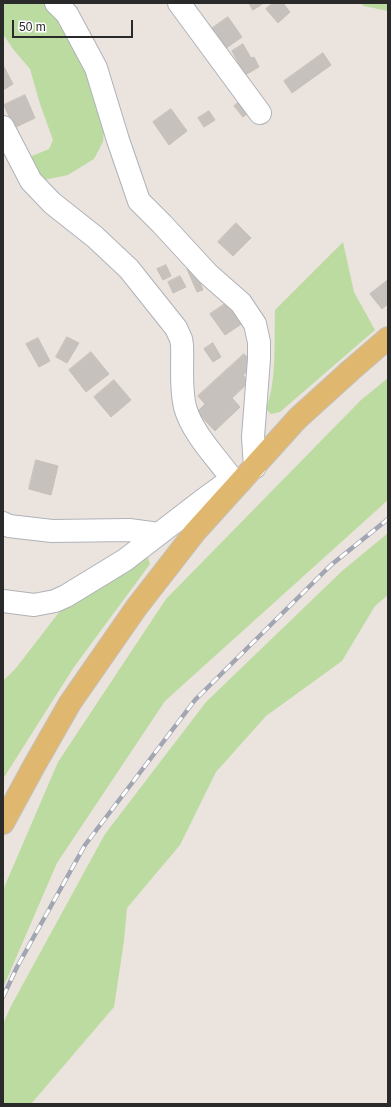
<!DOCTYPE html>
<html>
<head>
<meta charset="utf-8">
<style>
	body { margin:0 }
	#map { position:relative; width:391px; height:1107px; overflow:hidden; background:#ebe4de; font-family:Arial,sans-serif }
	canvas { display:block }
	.frame { position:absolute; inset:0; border:4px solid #2a2a2a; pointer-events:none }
	.scale { position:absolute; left:12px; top:20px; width:121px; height:18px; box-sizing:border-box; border:2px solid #2a2a2a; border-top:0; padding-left:5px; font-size:12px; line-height:14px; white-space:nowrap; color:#2a2a2a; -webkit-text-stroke:3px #fff; paint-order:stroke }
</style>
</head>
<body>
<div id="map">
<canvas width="391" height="1107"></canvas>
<div class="frame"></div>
<div class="scale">50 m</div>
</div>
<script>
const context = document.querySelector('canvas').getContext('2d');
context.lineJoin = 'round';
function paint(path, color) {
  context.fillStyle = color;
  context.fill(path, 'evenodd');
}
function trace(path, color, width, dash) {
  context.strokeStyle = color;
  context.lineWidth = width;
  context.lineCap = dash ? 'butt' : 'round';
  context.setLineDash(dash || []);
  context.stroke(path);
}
paint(new Path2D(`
	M3,3H43L60,20L89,72L104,131L103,142L94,159L68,175L44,180L27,158L49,149L53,140L40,104L30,69L13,49L3,34Z
	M360,3H388V11L364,6Z
	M343,242L354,292L375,330L280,412L271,414L266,409C277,381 274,340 275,310Z
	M388,378V500L165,701L57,863L3,988V890L58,762L166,599L361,400Z
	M388,533V595L375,606L342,661L266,716L216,772L180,845L127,908L124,941L114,1007L31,1104H3V1024L11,1006L105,834L206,702L342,571Z
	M147,555L150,564L74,667L3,779V681L16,668L60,611Z`), '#bcdba1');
const building = new Path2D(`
	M249,3H264L253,10Z
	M273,3H283L290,12L278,23L266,9Z
	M228,17L242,37L225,49L211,29Z
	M243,44L251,58L254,57L259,67L245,75L232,51Z
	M323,53L331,65L292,93L284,81Z
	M3,65L13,84L3,90Z
	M25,95L35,118L14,128L4,105Z
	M242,100L251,111L243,117L234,106Z
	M171,109L187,131L169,145L153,122Z
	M209,111L215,120L204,127L198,118Z
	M236,223L251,238L233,256L218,242Z
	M166,265L171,276L163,280L157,269Z
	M194,267L203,290L197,292L187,269Z
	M180,276L186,287L173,293L168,282Z
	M388,280V304L382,309L370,294Z
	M234,298L249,319L225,335L210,314Z
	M67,337L79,343L67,363L56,357Z
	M38,338L50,361L39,367L26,344Z
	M213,343L221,357L213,362L204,349Z
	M91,352L109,374L86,392L69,370Z
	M244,354L254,365L243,375L249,382L232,398L240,407L215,431L197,412L205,404L198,396Z
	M114,380L131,400L111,417L94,397Z
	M36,460L58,466L51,495L29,489Z`);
paint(building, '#c6c1bd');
trace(building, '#c6bfb8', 1);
const minor = new Path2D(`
	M56,3L67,14L96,68L118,140L139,201L162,224L208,274L241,303L255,324L259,342V359L253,437L255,467
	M179,3L260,113
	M3,127L31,181L52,203L95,237L129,269L176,328L181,339L182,345C183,365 180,387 185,407C192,433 217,458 232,479
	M3,523L9,526L52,531L129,530L159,534
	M3,601L34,605L55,601L66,596L125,560L203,500L232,479L240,482`);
const major = new Path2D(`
	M3,823L34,766L70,703L136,608L195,532L298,418L351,370L388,338`);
trace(minor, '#afb2b9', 24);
trace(major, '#c3c3c3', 24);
trace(minor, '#fff', 22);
trace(major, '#e0b76e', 22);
const rail = new Path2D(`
	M3,997L17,967L85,845L195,700L331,565L388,519`);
trace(rail, '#a2a6b2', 4.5);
trace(rail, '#fff', 3, [9]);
</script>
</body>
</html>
